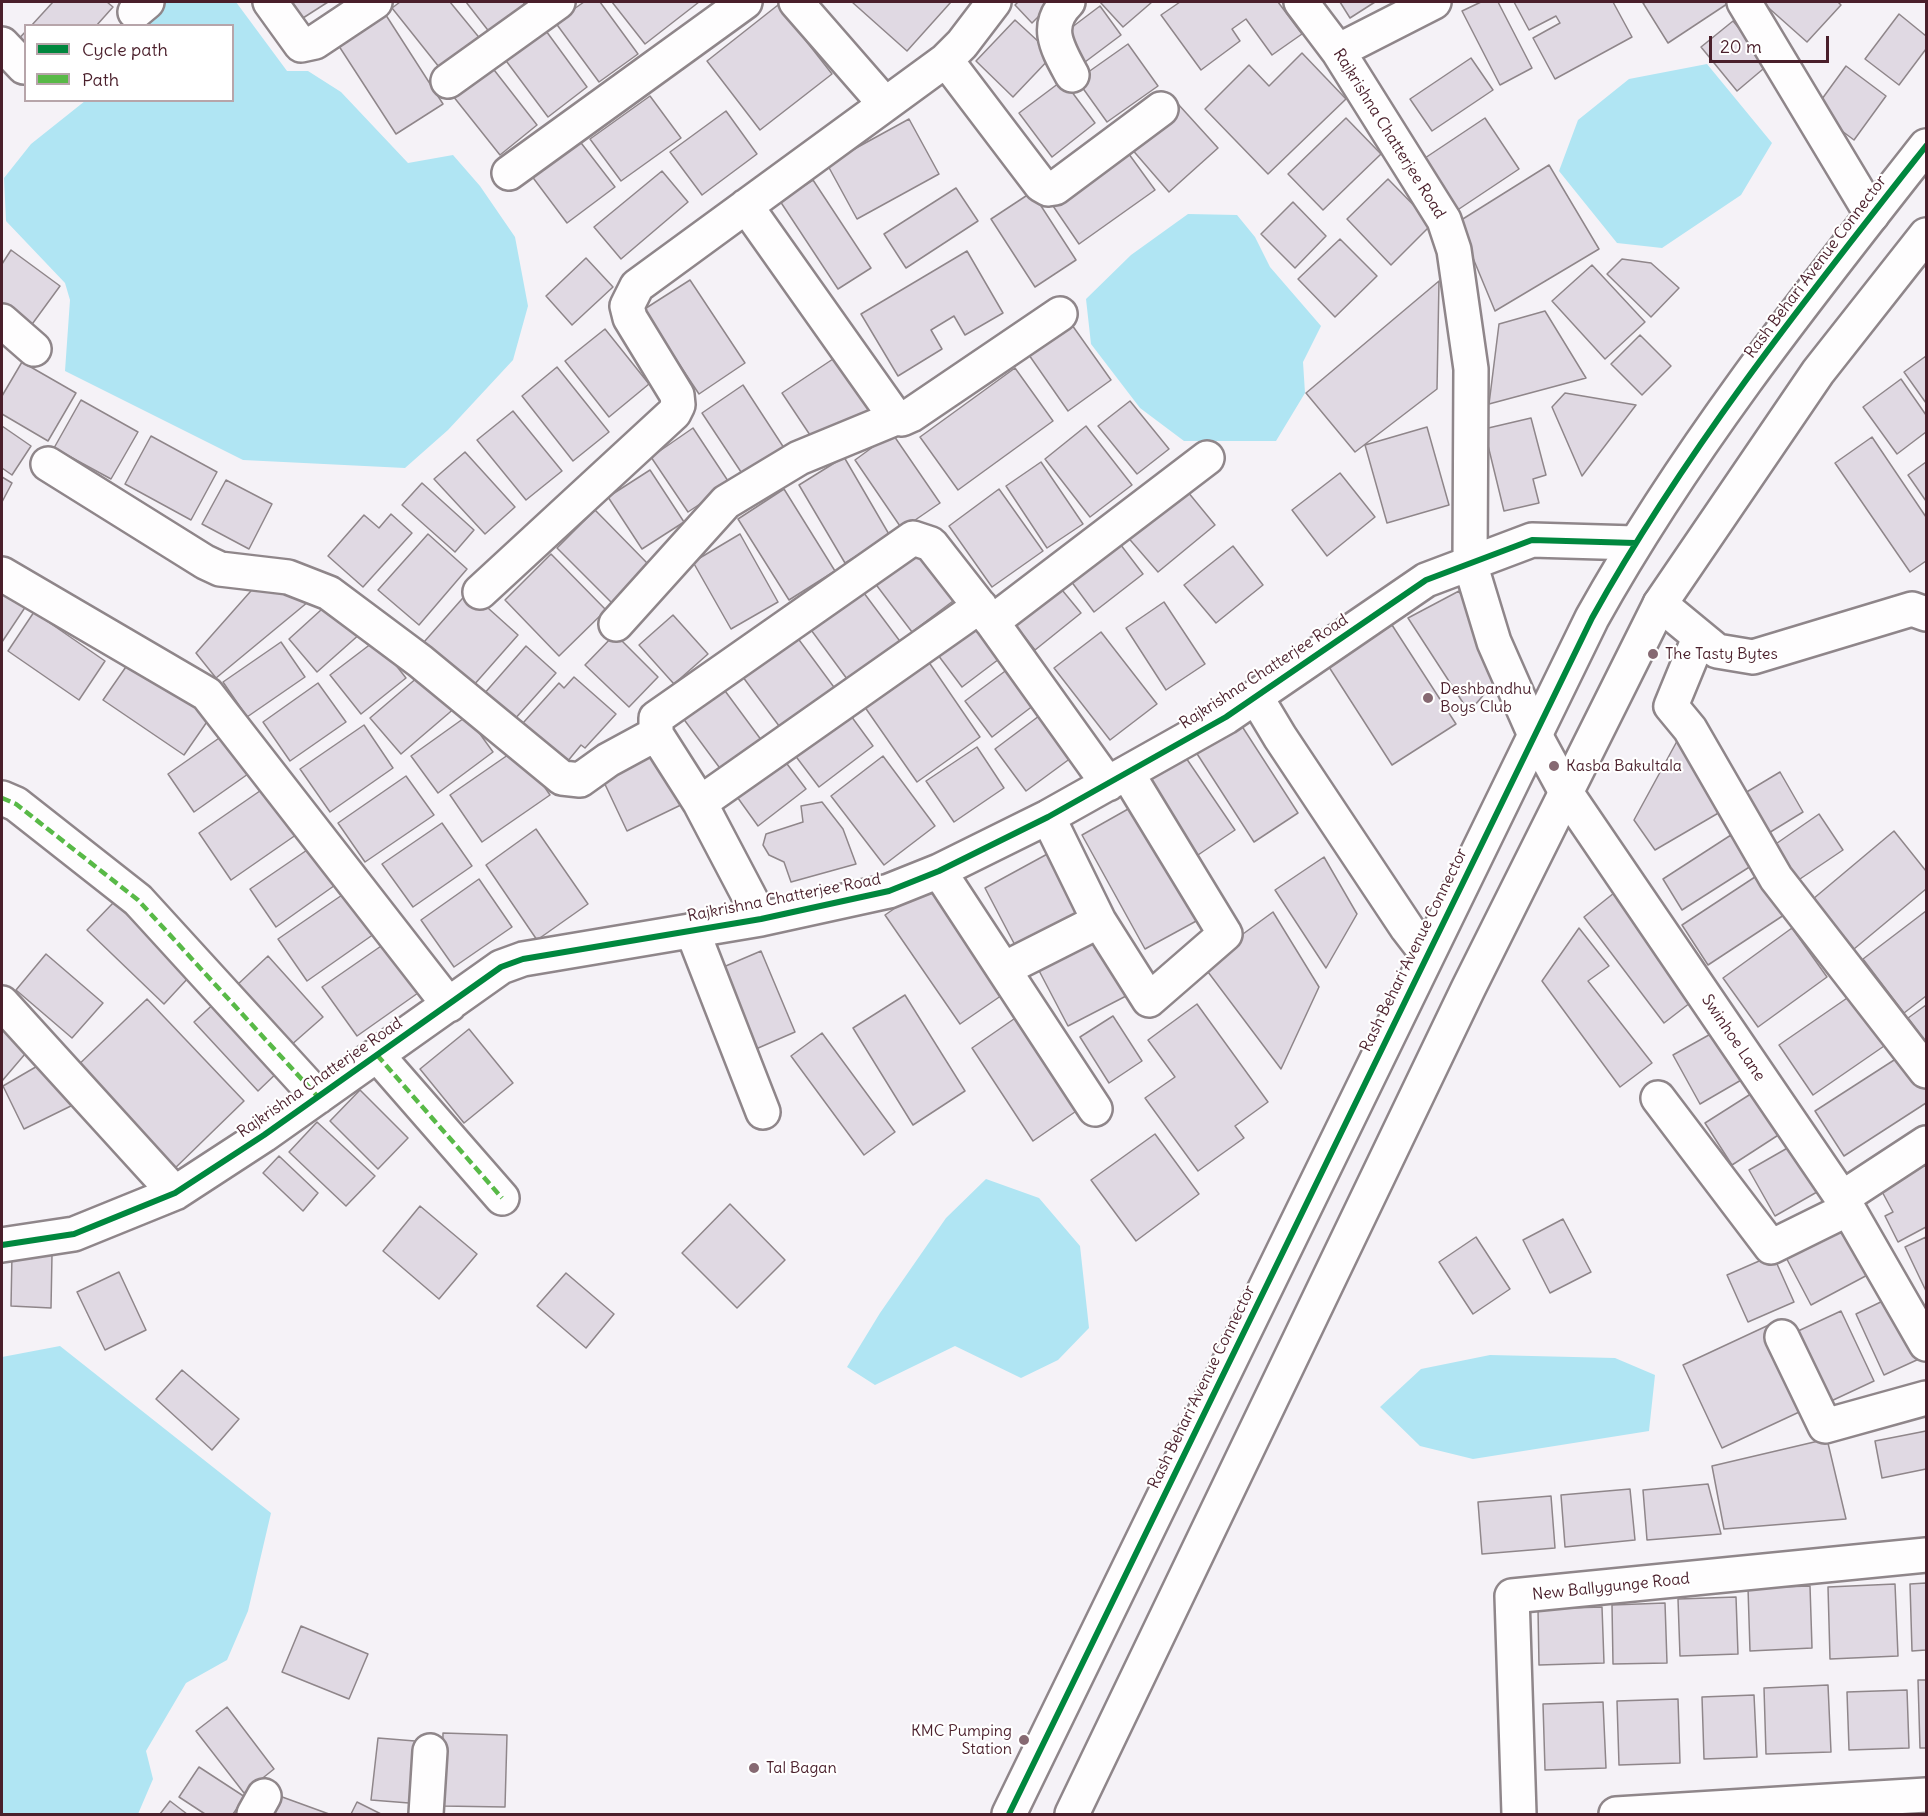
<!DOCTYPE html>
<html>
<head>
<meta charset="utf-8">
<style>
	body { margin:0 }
	#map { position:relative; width:1928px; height:1816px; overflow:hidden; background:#f5f2f7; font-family:Delius,sans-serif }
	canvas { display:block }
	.frame { position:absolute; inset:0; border:3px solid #4a1f2b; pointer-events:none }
	.legend { position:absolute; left:24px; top:24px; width:210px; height:78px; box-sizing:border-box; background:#fff; border:2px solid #b7a5aa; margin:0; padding:8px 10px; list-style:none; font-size:18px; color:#4a1f2b }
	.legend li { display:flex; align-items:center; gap:12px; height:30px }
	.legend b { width:30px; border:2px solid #b7a5aa }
	.scale { position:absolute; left:1709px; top:36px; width:120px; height:27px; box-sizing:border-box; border:3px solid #4a1f2b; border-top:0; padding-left:8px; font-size:18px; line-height:21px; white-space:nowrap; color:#4a1f2b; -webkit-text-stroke:4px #fff; paint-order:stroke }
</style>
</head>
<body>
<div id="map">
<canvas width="1928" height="1816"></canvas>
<div class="frame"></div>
<ul class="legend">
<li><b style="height:8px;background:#00873e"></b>Cycle path</li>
<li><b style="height:8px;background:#58b947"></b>Path</li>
</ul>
<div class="scale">20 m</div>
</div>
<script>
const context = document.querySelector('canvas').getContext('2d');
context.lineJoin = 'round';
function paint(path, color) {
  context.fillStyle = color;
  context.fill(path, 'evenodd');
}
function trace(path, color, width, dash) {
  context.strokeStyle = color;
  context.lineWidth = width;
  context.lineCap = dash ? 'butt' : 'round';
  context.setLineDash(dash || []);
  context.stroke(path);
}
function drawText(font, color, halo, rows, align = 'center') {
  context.font = font + ' Delius,sans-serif';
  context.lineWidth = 4.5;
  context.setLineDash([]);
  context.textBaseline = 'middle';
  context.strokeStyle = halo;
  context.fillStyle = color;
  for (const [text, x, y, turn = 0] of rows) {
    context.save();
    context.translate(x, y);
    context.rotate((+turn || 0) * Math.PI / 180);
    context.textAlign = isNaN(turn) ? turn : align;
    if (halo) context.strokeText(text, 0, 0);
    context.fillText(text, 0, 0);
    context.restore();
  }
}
paint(new Path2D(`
	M157,2H236L287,71H308L341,92L408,163L453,155L480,186L515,237L528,306L513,360L448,430L405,468L243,460L65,371L70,300L65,283L6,221L4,178L31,144L85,101L232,100V26L143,25Z
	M1707,64L1772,143L1741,195L1662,248L1617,243L1559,171L1578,120L1629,79Z
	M1188,214L1237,215L1255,237L1270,267L1321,326L1303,362L1305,393L1276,441H1184L1140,408L1091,344L1086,299L1131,255Z
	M986,1179L1039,1198L1080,1246L1089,1328L1058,1360L1021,1378L955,1346L875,1385L847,1367L880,1313L946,1218Z
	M60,1346L271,1513L248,1611L227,1660L186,1683L146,1751L153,1779L138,1814H2V1357Z
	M1490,1355L1615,1358L1655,1375L1649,1431L1473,1459L1420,1446L1380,1407L1421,1369Z`), '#b0e5f3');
const building = new Path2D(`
	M53,2H107L113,7L96,26H31Z
	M292,2H328L303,18Z
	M400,2H450L482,41L443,72L392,8Z
	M466,2H523L530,11L494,38Z
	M584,2H600L638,54L599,82L555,22Z
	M612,2H699L645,44Z
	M852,2H951L907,51Z
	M1018,2H1053L1032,23L1015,5Z
	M1100,2H1152L1123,27Z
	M1180,2H1278L1302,34L1272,55L1246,19L1232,29L1240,41L1201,70L1161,15Z
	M1340,2H1375L1350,18Z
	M1481,2H1498L1532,68L1500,85L1462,11Z
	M1514,2H1613L1632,37L1555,79L1533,38L1560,23L1556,16L1529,30Z
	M1646,2H1730L1668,43L1643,3Z
	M1762,2H1838L1841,5L1807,42Z
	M778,5L832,74L760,130L707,61Z
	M1100,6L1121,35L1081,65L1059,37Z
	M382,9L443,104L396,134L335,40Z
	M1899,14L1926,36V49L1899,85L1865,59Z
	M1015,20L1053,55L1013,97L976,61Z
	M1733,21L1769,64L1737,91L1701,47Z
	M541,24L587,87L548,117L501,54Z
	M26,31V55L14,44Z
	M1128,44L1158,86L1107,122L1077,80Z
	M1302,53L1346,99L1268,174L1205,109L1249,65L1269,86Z
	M1471,58L1493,90L1432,131L1410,99Z
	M491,66L537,125L500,155L453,96Z
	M1846,66L1886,96L1854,140L1814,110Z
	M1063,80L1095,123L1052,157L1019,113Z
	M650,96L681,138L621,181L590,139Z
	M1178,104L1218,148L1169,192L1130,147Z
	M726,111L757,154L702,195L670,152Z
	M1346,118L1381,154L1323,210L1288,174Z
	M1485,118L1519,169L1456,211L1422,160Z
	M909,119L939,174L857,219L827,164Z
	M575,135L615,187L567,223L528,171Z
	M1126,150L1155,190L1079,244L1051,203Z
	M1549,165L1599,249L1495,311L1458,222Z
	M662,171L688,202L621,259L594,227Z
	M1388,179L1432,224L1391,265L1347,219Z
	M813,180L871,268L838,289L780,201Z
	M956,188L978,221L906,268L884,234Z
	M1032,192L1076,260L1035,287L991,219Z
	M1293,202L1326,236L1295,268L1261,234Z
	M1340,239L1377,276L1335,317L1298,279Z
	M11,250L60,286L30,327L2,306V264Z
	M967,251L1003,313L965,335L954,316L931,330L942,349L898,376L861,314Z
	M586,258L613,287L572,325L546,296Z
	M1622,259L1651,263L1679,288L1651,317L1607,274Z
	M1592,265L1645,322L1605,359L1552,301Z
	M690,280L745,363L699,394L643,310Z
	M1439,281L1437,389L1355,452L1306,393Z
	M1545,311L1586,378L1489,404L1499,324Z
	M1072,325L1111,380L1068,411L1029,355Z
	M605,329L649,384L609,417L565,361Z
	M1640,335L1671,366L1642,395L1611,364Z
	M839,355L873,407L816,444L782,393Z
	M1926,356V403L1904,372Z
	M22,362L76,393L48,441L2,414V396Z
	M557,367L609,432L573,461L522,396Z
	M1015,368L1053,421L958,490L920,437Z
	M1901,379L1926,415V432L1897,454L1863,407Z
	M743,385L786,451L745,478L702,413Z
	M1565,393L1636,405L1582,476L1552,407Z
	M81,400L138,432L111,479L54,448Z
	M1130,401L1169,449L1137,474L1098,426Z
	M513,411L562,471L526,500L477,440Z
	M1531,418L1546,475L1533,479L1539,503L1504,511L1484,429Z
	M2,426L31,446L12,475L2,468Z
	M1086,426L1132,485L1090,517L1045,459Z
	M1427,427L1449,505L1387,523L1365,445Z
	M693,428L730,484L688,512L651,457Z
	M892,433L940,503L902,529L855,460Z
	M151,436L217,472L191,520L125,484Z
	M1872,437L1926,517V561L1910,572L1835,463Z
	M465,452L515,507L485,534L434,479Z
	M844,457L890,536L845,563L799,485Z
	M1041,462L1083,524L1047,548L1006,486Z
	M1926,462V501L1908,475Z
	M650,470L684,522L642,549L608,497Z
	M1340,473L1375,517L1327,556L1292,510Z
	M2,477L12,483L2,502Z
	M226,480L272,504L249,549L202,524Z
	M422,483L474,530L455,552L402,505Z
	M1183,486L1215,525L1158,572L1125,534Z
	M784,489L835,571L789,600L738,519Z
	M999,489L1043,551L992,587L949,526Z
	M595,510L649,565L612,603L557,548Z
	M391,514L412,533L363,587L328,556L364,515L379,528Z
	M428,534L467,569L419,625L378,590Z
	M740,534L778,602L731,629L693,562Z
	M1114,536L1143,574L1094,612L1065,573Z
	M917,544L957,598L912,632L871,578Z
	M1233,546L1263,585L1216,623L1184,585Z
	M551,554L606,610L559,656L505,600Z
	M1053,579L1081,613L1035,650L1008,616Z
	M258,583L314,597L216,678L196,653Z
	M2,585L28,603L2,642Z
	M858,585L902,644L850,683L806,623Z
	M469,591L518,635L473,686L424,642Z
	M1459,591L1503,672L1469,712L1408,618Z
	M332,600L361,633L317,672L289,639Z
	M1164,602L1205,664L1166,690L1126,628Z
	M34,612L105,661L79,700L8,651Z
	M977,613L1007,653L962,687L932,647Z
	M673,615L708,654L674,684L639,645Z
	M1392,625L1456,724L1392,765L1329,667Z
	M791,629L839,694L785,734L737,669Z
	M1101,632L1157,704L1110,740L1054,668Z
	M615,634L658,677L629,707L585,665Z
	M376,640L406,678L361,714L330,675Z
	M281,642L305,677L247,717L223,682Z
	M526,646L556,673L513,721L483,695Z
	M926,658L980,737L917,782L862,703Z
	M130,661L211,716L184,755L103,700Z
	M1012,666L1038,702L992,737L965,701Z
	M425,671L456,707L401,754L370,718Z
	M574,677L616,714L585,748L581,745L567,762L523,723L559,683L564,688Z
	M717,680L762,741L722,771L677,710Z
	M318,683L346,722L290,761L263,722Z
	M843,705L873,746L819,787L788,746Z
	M1043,713L1075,755L1026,791L995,749Z
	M467,716L493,752L438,793L411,756Z
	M1236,717L1298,813L1254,842L1192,746Z
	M364,725L393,768L330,812L300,769Z
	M232,729L258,767L194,812L168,774Z
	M1682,732L1727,808L1655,850L1634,820Z
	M977,747L1004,788L954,822L926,781Z
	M518,748L550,795L482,842L450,795Z
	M659,750L685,803L627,831L602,778Z
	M778,752L806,789L758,826L730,787Z
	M1182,752L1235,830L1195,857L1142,779Z
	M883,756L935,826L884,865L831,796Z
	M1780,772L1803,812L1759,839L1735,799Z
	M406,776L434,815L365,862L338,823Z
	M270,784L303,830L231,880L199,833Z
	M822,802L843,829L856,864L791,882L784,862L769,855L763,845L766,834L803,822L801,806Z
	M1137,804L1200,919L1145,949L1082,835Z
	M1819,814L1843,850L1794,883L1770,848Z
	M442,823L472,866L413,907L382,864Z
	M536,829L588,904L537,940L486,865Z
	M1894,831L1926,871V889L1854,949L1813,899Z
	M1731,835L1751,866L1682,910L1663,879Z
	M313,846L338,883L276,927L250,889Z
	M1051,852L1083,913L1017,949L985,888Z
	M1324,857L1357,914L1326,968L1275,890Z
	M1761,873L1787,913L1708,965L1682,925Z
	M479,879L512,927L454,967L421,920Z
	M933,882L1008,991L960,1024L885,915Z
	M1619,889L1699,996L1664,1023L1584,917Z
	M345,893L374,934L307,981L278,939Z
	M114,902L190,976L164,1004L87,930Z
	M1926,911V996L1904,1013L1863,959Z
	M1273,912L1319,987L1281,1069L1202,964Z
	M1579,928L1609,966L1588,981L1652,1063L1620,1087L1542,981Z
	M1792,928L1827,977L1758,1027L1723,978Z
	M1095,931L1128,995L1068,1026L1035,963Z
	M384,944L418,993L357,1036L322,987Z
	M761,951L795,1032L749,1052L714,971Z
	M46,954L103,1003L72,1038L16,990Z
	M268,956L323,1017L290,1046L236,986Z
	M1853,994L1887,1044L1813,1095L1779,1045Z
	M905,995L965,1091L913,1125L853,1028Z
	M147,999L244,1101L170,1173L72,1071Z
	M219,999L282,1068L258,1091L194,1022Z
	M1197,1004L1268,1102L1235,1126L1244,1138L1198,1171L1145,1098L1175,1077L1148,1040Z
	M1926,1005V1043L1908,1018Z
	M1024,1012L1085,1105L1033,1141L972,1048Z
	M1113,1016L1142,1061L1109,1083L1080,1037Z
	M2,1021L31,1047L2,1081Z
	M469,1029L513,1083L464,1123L420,1069Z
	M1716,1031L1743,1079L1700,1104L1673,1055Z
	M822,1033L895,1132L864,1155L791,1056Z
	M1905,1053L1926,1086V1103L1844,1156L1815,1111Z
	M46,1061L79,1102L24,1129L3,1086Z
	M360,1090L408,1138L378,1169L330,1121Z
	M1757,1090L1783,1132L1732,1165L1705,1123Z
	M317,1122L375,1176L346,1206L289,1152Z
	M1155,1134L1199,1194L1136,1241L1091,1180Z
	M1791,1146L1817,1192L1775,1216L1749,1170Z
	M279,1156L318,1193L303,1211L263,1173Z
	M1926,1165V1227L1898,1242L1885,1216L1893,1212L1879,1186Z
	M730,1204L785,1260L737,1308L682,1253Z
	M420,1206L477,1254L439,1299L383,1251Z
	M1845,1214L1875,1271L1811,1305L1781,1248Z
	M1563,1219L1591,1272L1550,1293L1523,1240Z
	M1476,1237L1510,1289L1473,1314L1439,1262Z
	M1926,1237V1291L1905,1247Z
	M12,1254L52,1255L51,1308L11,1306Z
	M1773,1255L1794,1302L1748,1322L1727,1275Z
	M119,1272L146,1330L105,1350L77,1292Z
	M566,1273L614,1314L586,1348L537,1306Z
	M1891,1297L1919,1359L1884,1375L1856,1314Z
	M1841,1311L1874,1381L1829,1402L1796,1332Z
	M1771,1324L1810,1407L1722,1448L1683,1365Z
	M182,1370L239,1419L212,1450L156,1399Z
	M1926,1431V1469L1882,1478L1875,1441Z
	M1827,1439L1846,1519L1724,1529L1712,1466Z
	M1708,1484L1721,1534L1647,1540L1643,1490Z
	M1630,1489L1635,1540L1565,1547L1561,1495Z
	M1551,1496L1555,1548L1482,1554L1478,1502Z
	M1926,1583V1650L1912,1651L1910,1584Z
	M1895,1584L1898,1656L1830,1659L1828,1587Z
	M1810,1586L1812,1648L1750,1651L1748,1588Z
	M1736,1597L1738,1654L1680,1656L1678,1599Z
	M1665,1603L1667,1663L1613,1664L1612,1605Z
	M1602,1607L1604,1663L1539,1665L1538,1609Z
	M301,1626L368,1654L349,1699L282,1672Z
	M1918,1680H1926V1748H1920Z
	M1828,1685L1831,1752L1766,1754L1764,1688Z
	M1907,1690L1909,1748L1849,1750L1847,1692Z
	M1754,1695L1757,1757L1704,1759L1702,1697Z
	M1678,1699L1680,1763L1619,1765L1617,1701Z
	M1603,1702L1606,1768L1545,1770L1543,1704Z
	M227,1707L274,1769L244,1793L196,1731Z
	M443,1733L507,1735L505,1807L442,1806Z
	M378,1738L415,1741L409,1803L371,1800Z
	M199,1767L245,1797L233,1814H205L179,1797Z
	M274,1794L329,1814H266Z
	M170,1801L187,1814H160Z
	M357,1802L381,1814H351Z
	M1908,1806H1926V1814H1908Z`);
paint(building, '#e0d9e3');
trace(building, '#8f868a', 1.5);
const minor = new Path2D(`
	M270,2L301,45L315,42L375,2
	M796,2L885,104
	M1068,2C1043,26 1058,49 1072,75
	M1301,2L1338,51L1444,220L1454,250L1471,369L1470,563L1494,642L1535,735L1567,794L1842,1198L1926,1143
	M1744,2L1872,215
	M135,12L147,2
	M2,44L24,67
	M1338,51L1434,2
	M946,60L1041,185L1048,189L1055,188L1161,109
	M448,81L558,2
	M509,173L745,2
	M746,206L896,418L902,419L911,415L1060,314
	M2,321L34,349
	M48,464L205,562L220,569L288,577L329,593L420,661L562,778L580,780L608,760L656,734
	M2,574L207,694L449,1005
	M480,592L674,413L678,405L677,395L630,318L627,306L637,286L946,60L962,44L994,2
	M1660,604L1717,651L1753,657L1912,609L1926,614
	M992,622L1207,458
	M616,624L726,502L799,458L896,418
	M1699,638L1671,706L1690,729L1776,878L1926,1071
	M1256,697L1280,737L1407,928L1427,954
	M2,798L16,804L138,900L318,1097
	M700,803L980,606
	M1048,817L1099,921L1149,1000L1225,934L1127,773
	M939,871L1095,1109
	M761,919L700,803L656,734V718L913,538L931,544L992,622L1108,784
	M692,930L763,1112
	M1004,969L1099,921
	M2,1003L175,1193
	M377,1055L502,1198
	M1658,1098L1771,1247L1848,1209
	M1842,1198L1926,1344
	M2,1245L74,1234L175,1193L264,1135L501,967L523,959L761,919L889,891L939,871L1048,817L1226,717L1426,580L1532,540L1635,543
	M1782,1337L1825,1426L1926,1398
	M254,1814L264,1796
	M426,1814L430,1751
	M1519,1814L1512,1596L1926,1555
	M1616,1814L1926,1795`);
const major = new Path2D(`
	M1009,1814L1592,618C1686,449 1807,297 1926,146
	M1072,1814L1468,989L1660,604L1818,372L1926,235`);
trace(minor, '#8f868a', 38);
trace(major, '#8f868a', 38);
trace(minor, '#fefdfe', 33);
trace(major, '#fefdfe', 33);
trace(new Path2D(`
	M2,798L16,804L138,900L318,1097
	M377,1055L502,1198`), '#58b947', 4.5, [9, 4.5]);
trace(new Path2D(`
	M2,1245L74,1234L175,1193L264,1135L501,967L523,959L761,919L889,891L939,871L1048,817L1226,717L1426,580L1532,540L1635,543
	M1009,1814L1592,618C1686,449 1807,297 1926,146`), '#00873e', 6);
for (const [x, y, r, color] of [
	[1653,654,6,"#866972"],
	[1428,698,6,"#866972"],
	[1554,766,6,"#866972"],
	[1024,1740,6,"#866972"],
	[754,1768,6,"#866972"]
]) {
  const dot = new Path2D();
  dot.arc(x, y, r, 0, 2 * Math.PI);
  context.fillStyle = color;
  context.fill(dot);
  trace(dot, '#fff', 2);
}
drawText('16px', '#4a1f2b', '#fff', [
	["Rajkrishna Chatterjee Road",1389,134,58],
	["Rash Behari Avenue Connector",1816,267,-53],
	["Rajkrishna Chatterjee Road",1264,672,-33],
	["Rajkrishna Chatterjee Road",784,898,-11],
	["Rash Behari Avenue Connector",1414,950,-64],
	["Swinhoe Lane",1733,1038,56],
	["Rajkrishna Chatterjee Road",320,1078,-35],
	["Rash Behari Avenue Connector",1202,1387,-64],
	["New Ballygunge Road",1611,1587,-6]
]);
drawText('16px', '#4a1f2b', '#fff', [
	["The Tasty Bytes",1665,654],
	["Deshbandhu",1440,689],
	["Boys Club",1440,707],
	["Kasba Bakultala",1566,766],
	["KMC Pumping",1012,1731,"right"],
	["Station",1012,1749,"right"],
	["Tal Bagan",766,1768]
], 'left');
</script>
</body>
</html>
